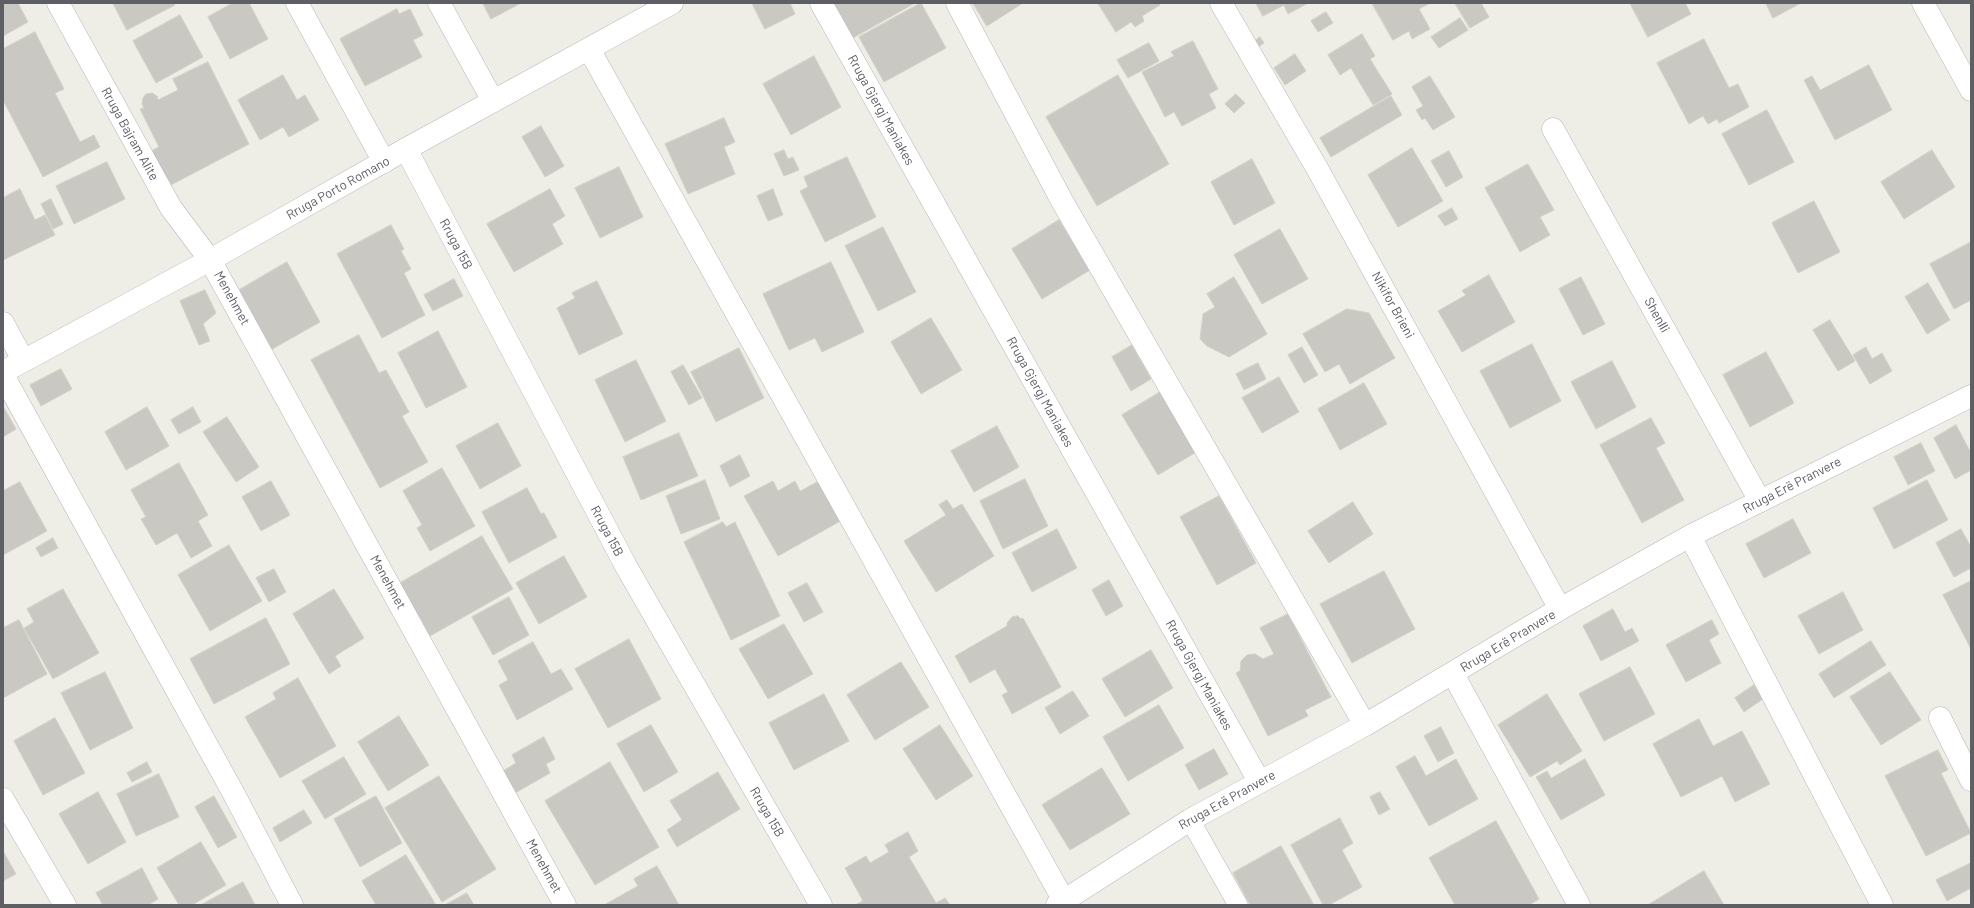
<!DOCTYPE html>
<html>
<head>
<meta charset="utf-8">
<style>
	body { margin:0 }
	#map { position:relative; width:1974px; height:908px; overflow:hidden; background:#eeeee6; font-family:Barlow,sans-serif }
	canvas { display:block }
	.frame { position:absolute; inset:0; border:4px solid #5d5f65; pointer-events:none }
</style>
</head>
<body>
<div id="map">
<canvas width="1974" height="908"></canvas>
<div class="frame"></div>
</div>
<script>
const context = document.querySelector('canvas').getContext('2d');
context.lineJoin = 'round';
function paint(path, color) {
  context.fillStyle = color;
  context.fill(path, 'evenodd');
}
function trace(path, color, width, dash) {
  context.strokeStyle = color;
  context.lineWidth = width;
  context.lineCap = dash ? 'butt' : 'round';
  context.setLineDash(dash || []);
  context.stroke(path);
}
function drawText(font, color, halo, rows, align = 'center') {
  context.font = font + ' Barlow,sans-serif';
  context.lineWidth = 3.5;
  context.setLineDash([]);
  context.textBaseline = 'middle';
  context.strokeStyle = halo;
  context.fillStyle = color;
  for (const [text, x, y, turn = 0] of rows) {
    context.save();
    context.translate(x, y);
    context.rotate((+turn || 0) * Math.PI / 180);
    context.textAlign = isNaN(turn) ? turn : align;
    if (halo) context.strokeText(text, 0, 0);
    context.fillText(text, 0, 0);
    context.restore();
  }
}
const building = new Path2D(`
	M3,3H18L28,22L3,36Z
	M113,3H174L175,5L127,30Z
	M233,3H249L268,39L230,59L208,17Z
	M483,3H521L491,19Z
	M752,3H790L795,14L765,29Z
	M831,3H915L851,39Z
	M921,3L946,48L884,82L859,37Z
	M973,3H1023L987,26Z
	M1098,3H1159L1160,5L1142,16L1144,21L1135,27L1131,22L1116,32Z
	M1256,3H1308L1288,14L1284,5L1263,16Z
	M1372,3H1430L1419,9L1430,29L1412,39L1409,31L1393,40Z
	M1455,3H1481L1489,17L1470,28Z
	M1630,3H1685L1691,14L1648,37Z
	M1766,3H1801L1773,18Z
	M397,9L399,14L410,9L423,35L413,40L422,57L365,86L340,39Z
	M1326,12L1333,23L1318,32L1311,21Z
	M180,15L203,57L156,83L133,41Z
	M1460,18L1468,30L1439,48L1431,37Z
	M35,32L64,89L55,93L80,142L94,135L100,147L43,177L3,100V49Z
	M1362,34L1375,56L1370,59L1392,94L1373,105L1351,68L1340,75L1328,55Z
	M1260,37L1264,43L1254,50L1251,44Z
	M1704,39L1729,88L1738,84L1749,107L1719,123L1717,119L1708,124L1703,116L1689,124L1657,63Z
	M1193,41L1218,89L1209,94L1216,108L1182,126L1174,112L1165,117L1142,72L1174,56L1171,52Z
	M1149,43L1159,61L1128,78L1117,60Z
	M1295,54L1306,71L1285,85L1274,68Z
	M814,56L841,107L791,135L763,84Z
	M208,62L249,144L169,186L151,151L159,147L140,109L144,108L142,104L143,98L146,94L152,93L157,96L158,100L178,90L173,79Z
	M1869,65L1892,110L1835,140L1804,80L1812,76L1820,90Z
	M283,75L297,100L305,95L319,120L289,137L283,127L260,140L238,100Z
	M1118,75L1169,164L1097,206L1046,117Z
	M1430,76L1455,117L1433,130L1425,118L1422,120L1416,110L1423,106L1412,87Z
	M1236,94L1245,103L1234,113L1225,104Z
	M1391,96L1402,115L1331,157L1320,138Z
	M1767,110L1794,162L1749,185L1722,134Z
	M724,118L735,142L724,147L735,174L688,194L665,144Z
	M541,126L564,166L545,177L522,137Z
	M1412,148L1443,201L1398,227L1368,175Z
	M784,150L788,159L793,157L799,170L784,176L774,154Z
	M1932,150L1955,187L1904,219L1881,182Z
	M1449,151L1463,177L1446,187L1431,161Z
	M847,157L876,217L825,242L800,191L808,187L804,177Z
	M1252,159L1275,203L1234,225L1211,182Z
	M107,162L125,199L74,224L56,186Z
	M1528,164L1554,210L1540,217L1550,235L1520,252L1485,188Z
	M619,167L643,217L600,238L575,188Z
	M20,189L35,220L45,215L55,235L3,260V198Z
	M550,189L565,216L552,224L563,244L514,272L487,224Z
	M773,189L783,215L768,221L757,196Z
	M51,199L63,224L53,229L41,204Z
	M1814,201L1840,252L1798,273L1772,223Z
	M1452,208L1458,219L1445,226L1438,216Z
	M1059,220L1090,270L1042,299L1012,249Z
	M391,225L404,249L401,251L411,269L404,273L425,315L382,338L337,254Z
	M883,227L916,292L878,311L845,246Z
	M1280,229L1308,279L1262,304L1234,255Z
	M1971,242V300L1954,309L1930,264Z
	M287,262L320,322L267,352L234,293Z
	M831,262L864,332L822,352L815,338L789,350L763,294Z
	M1489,275L1515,322L1462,352L1438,311L1466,295L1462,291Z
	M1234,277L1267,334L1229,357L1207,346L1200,339L1203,314L1215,307L1207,294Z
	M1581,277L1605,324L1583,335L1559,289Z
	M454,279L463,296L433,311L424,295Z
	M597,281L623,334L579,355L557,308L575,298L572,293Z
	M1928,283L1950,320L1927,334L1905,297Z
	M205,290L216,313L203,324L210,341L199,345L180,301Z
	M1347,309L1369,313L1395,358L1350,384L1339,364L1325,372L1303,334Z
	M931,318L962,370L921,394L891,342Z
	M1830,320L1855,361L1838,371L1813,330Z
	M438,331L467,387L426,408L398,353Z
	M359,335L379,373L386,370L409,412L402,416L428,462L380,488L311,360Z
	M1532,344L1561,401L1510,428L1480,371Z
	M1132,345L1151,379L1131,391L1112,357Z
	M1302,347L1318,375L1304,383L1288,355Z
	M1866,347L1872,359L1882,353L1892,371L1870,384L1853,355Z
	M739,348L764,398L716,422L691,372Z
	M1766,352L1794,403L1750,427L1723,375Z
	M636,360L666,421L625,442L595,380Z
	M1612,361L1636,407L1596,429L1571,382Z
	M1258,363L1266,379L1244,390L1236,374Z
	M683,365L702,398L689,405L671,372Z
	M61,369L72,389L41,406L30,385Z
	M1279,377L1299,412L1262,433L1242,398Z
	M1364,383L1387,424L1340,450L1318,409Z
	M1167,388L1203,448L1158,475L1122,415Z
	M3,406L16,429L3,437Z
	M147,407L169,446L126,470L105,432Z
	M193,407L201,422L179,434L171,420Z
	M227,417L259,467L236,482L203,432Z
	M1651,418L1665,443L1656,448L1684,500L1642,523L1600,445Z
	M498,423L521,466L480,489L456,446Z
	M1956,425L1971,453V470L1955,479L1934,438Z
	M997,426L1019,467L974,492L951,451Z
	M679,433L698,476L641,500L623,457Z
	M1921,443L1935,471L1908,485L1894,457Z
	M740,455L750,476L730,487L720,466Z
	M179,463L208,515L198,521L212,546L191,558L177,533L156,545L141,519L146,517L131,490Z
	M442,468L475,526L430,551L417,528L422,525L403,491Z
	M1025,479L1048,526L1003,549L980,501Z
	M705,480L720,519L681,534L666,496Z
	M821,480L844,519L778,556L744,496L773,481L778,491L795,481L800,491Z
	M1927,480L1948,520L1894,549L1873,508Z
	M271,481L290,515L261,531L242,497Z
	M20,482L47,531L3,555V491Z
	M527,488L541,514L544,513L557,537L509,563L482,512Z
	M1219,496L1256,563L1217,585L1180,517Z
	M947,500L953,509L962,504L994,556L936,592L904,541L946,515L939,505Z
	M1353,502L1373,534L1329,563L1308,531Z
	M1793,519L1811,553L1764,578L1746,544Z
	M723,522L726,527L735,522L780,616L731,640L684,542Z
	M1057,529L1077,568L1032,592L1012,553Z
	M1961,529L1971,547V568L1954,577L1936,543Z
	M482,536L513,589L430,636L400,583Z
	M53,538L58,548L41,557L36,548Z
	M229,545L262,601L210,631L178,575Z
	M564,556L587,597L539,624L516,583Z
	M274,569L286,592L269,602L256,578Z
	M1384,571L1415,629L1352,663L1320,604Z
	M1109,580L1123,606L1106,616L1092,590Z
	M1971,581V649L1943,595Z
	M807,583L823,612L804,622L788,593Z
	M63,589L99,653L53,679L24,628L34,622L27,609Z
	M334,589L364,638L335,656L341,666L329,674L293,614Z
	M1843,592L1863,630L1819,654L1798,616Z
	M509,597L529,635L493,655L472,617Z
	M1613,609L1625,632L1632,628L1639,641L1601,661L1583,626Z
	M1288,614L1331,697L1305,710L1308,716L1268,736L1236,673L1240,671L1241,661L1247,655L1255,654L1263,659L1274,654L1260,628Z
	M1018,616L1021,619L1023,618L1061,687L1012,714L1002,695L1008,692L995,669L970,683L955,656L1007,626V623L1012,617Z
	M266,618L290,664L214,704L190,659Z
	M19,620L47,674L3,698V628Z
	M1712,620L1719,634L1709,640L1721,663L1686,682L1666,645Z
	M784,624L813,674L768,699L739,649Z
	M629,639L661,699L608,728L575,669Z
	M1871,641L1886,665L1834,698L1819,674Z
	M533,642L551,674L561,669L573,689L517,720L499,685L508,680L498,661Z
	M1151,650L1173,688L1125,717L1102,679Z
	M901,662L929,707L875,740L847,695Z
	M1630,667L1655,714L1604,741L1579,694Z
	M105,672L133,728L90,750L61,693Z
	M1890,672L1921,720L1881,745L1850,697Z
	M298,678L336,746L280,778L245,717L276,699L273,693Z
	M1754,685L1763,699L1744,712L1735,698Z
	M1073,691L1089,716L1060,734L1045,708Z
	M824,694L849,741L794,770L769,723Z
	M1547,694L1582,751L1560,765L1557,761L1530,777L1498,725Z
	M1159,705L1184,748L1128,781L1103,737Z
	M399,716L429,765L388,791L358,742Z
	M55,718L85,773L43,795L14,741Z
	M1699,719L1713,746L1742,731L1770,784L1735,802L1722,776L1681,797L1653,744Z
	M651,725L678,772L644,792L617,744Z
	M940,725L973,776L936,800L903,749Z
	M1441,727L1454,753L1438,762L1424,736Z
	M544,737L555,759L546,764L550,773L515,793L503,771L516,763L512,755Z
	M1214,749L1228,774L1199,790L1185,765Z
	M1938,750L1948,770L1941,773L1971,833L1926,856L1885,776Z
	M1415,756L1426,776L1456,759L1478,799L1429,826L1396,767Z
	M344,757L366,794L325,819L302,781Z
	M1585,759L1605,795L1561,820L1536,777L1547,771L1551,778Z
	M147,762L152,772L132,782L127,773Z
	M610,762L659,847L595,885L545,801Z
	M1102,768L1130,814L1070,850L1042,805Z
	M718,772L740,809L677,847L667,830L682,820L670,801Z
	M159,774L179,817L136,836L117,794Z
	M439,776L496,869L442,902L385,808Z
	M98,792L126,842L88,864L59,814Z
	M1380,792L1390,809L1379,815L1370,797Z
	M214,796L237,837L218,848L195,807Z
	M376,796L402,843L360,867L334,819Z
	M304,810L312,823L280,842L273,828Z
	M1340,818L1353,843L1342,850L1362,887L1329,905H1323L1291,845Z
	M1496,821L1539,899L1529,905H1455L1429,858Z
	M908,832L918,851L909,857L936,903L945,898L950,905H855L863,901L845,868L866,856L870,863L889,852L885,845Z
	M201,842L226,885L192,905H179L157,868Z
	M1281,846L1314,905H1250L1233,873Z
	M3,851L16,874L3,881Z
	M406,855L436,905H376L362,881Z
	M1971,863V888L1947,901L1936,880Z
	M657,866L679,905H604L638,886L634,879Z
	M142,868L158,899L148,905H103L96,893Z
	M1704,871L1724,905H1648Z
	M243,882L255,905H201Z
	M467,893L474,905H445Z`);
paint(building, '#cac8c2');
trace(building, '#d3d1c4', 1);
const service = new Path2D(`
	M1190,820L1238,905`);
const minor = new Path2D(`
	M58,3L171,208L210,260L565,905
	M297,3L384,162
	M439,3L493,101
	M821,3L1259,781
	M957,3L1062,201L1365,725
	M1221,3L1318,170L1560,609
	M589,49L1064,901
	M1553,129L1760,501
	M406,149L627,568L821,905
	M3,323L23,360
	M3,375L235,796L292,905
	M1690,536L1882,905
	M1453,674L1579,905
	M1940,718L1971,780
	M3,799L65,905`);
const tertiary = new Path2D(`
	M1923,3L1971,90
	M3,372L210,260L406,149L672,3
	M1057,905L1190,820L1365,725L1560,609L1690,536L1971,396`);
trace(service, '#b6b7bb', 20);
trace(minor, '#b6b7bb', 23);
trace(tertiary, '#b6b7bb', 23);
trace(service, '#fff', 19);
trace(minor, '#fff', 22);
trace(tertiary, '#fff', 22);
drawText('13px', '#5d5f65', '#fff', [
	["Rruga Gjergj Maniakes",881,110,61],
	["Rruga Bajram Alite",130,134,61],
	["Rruga Porto Romano",338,188,-29],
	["Rruga 15B",456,244,62],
	["Menehmet",232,298,61],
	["Nikifor Brieni",1393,305,61],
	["Shenlli",1657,315,61],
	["Rruga Gjergj Maniakes",1040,392,61],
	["Rruga Erë Pranvere",1792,485,-27],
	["Rruga 15B",607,531,62],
	["Menehmet",388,582,61],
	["Rruga Erë Pranvere",1508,641,-31],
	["Rruga Gjergj Maniakes",1199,675,61],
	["Rruga Erë Pranvere",1227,800,-29],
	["Rruga 15B",767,812,60],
	["Menehmet",544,866,61]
]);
</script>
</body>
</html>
